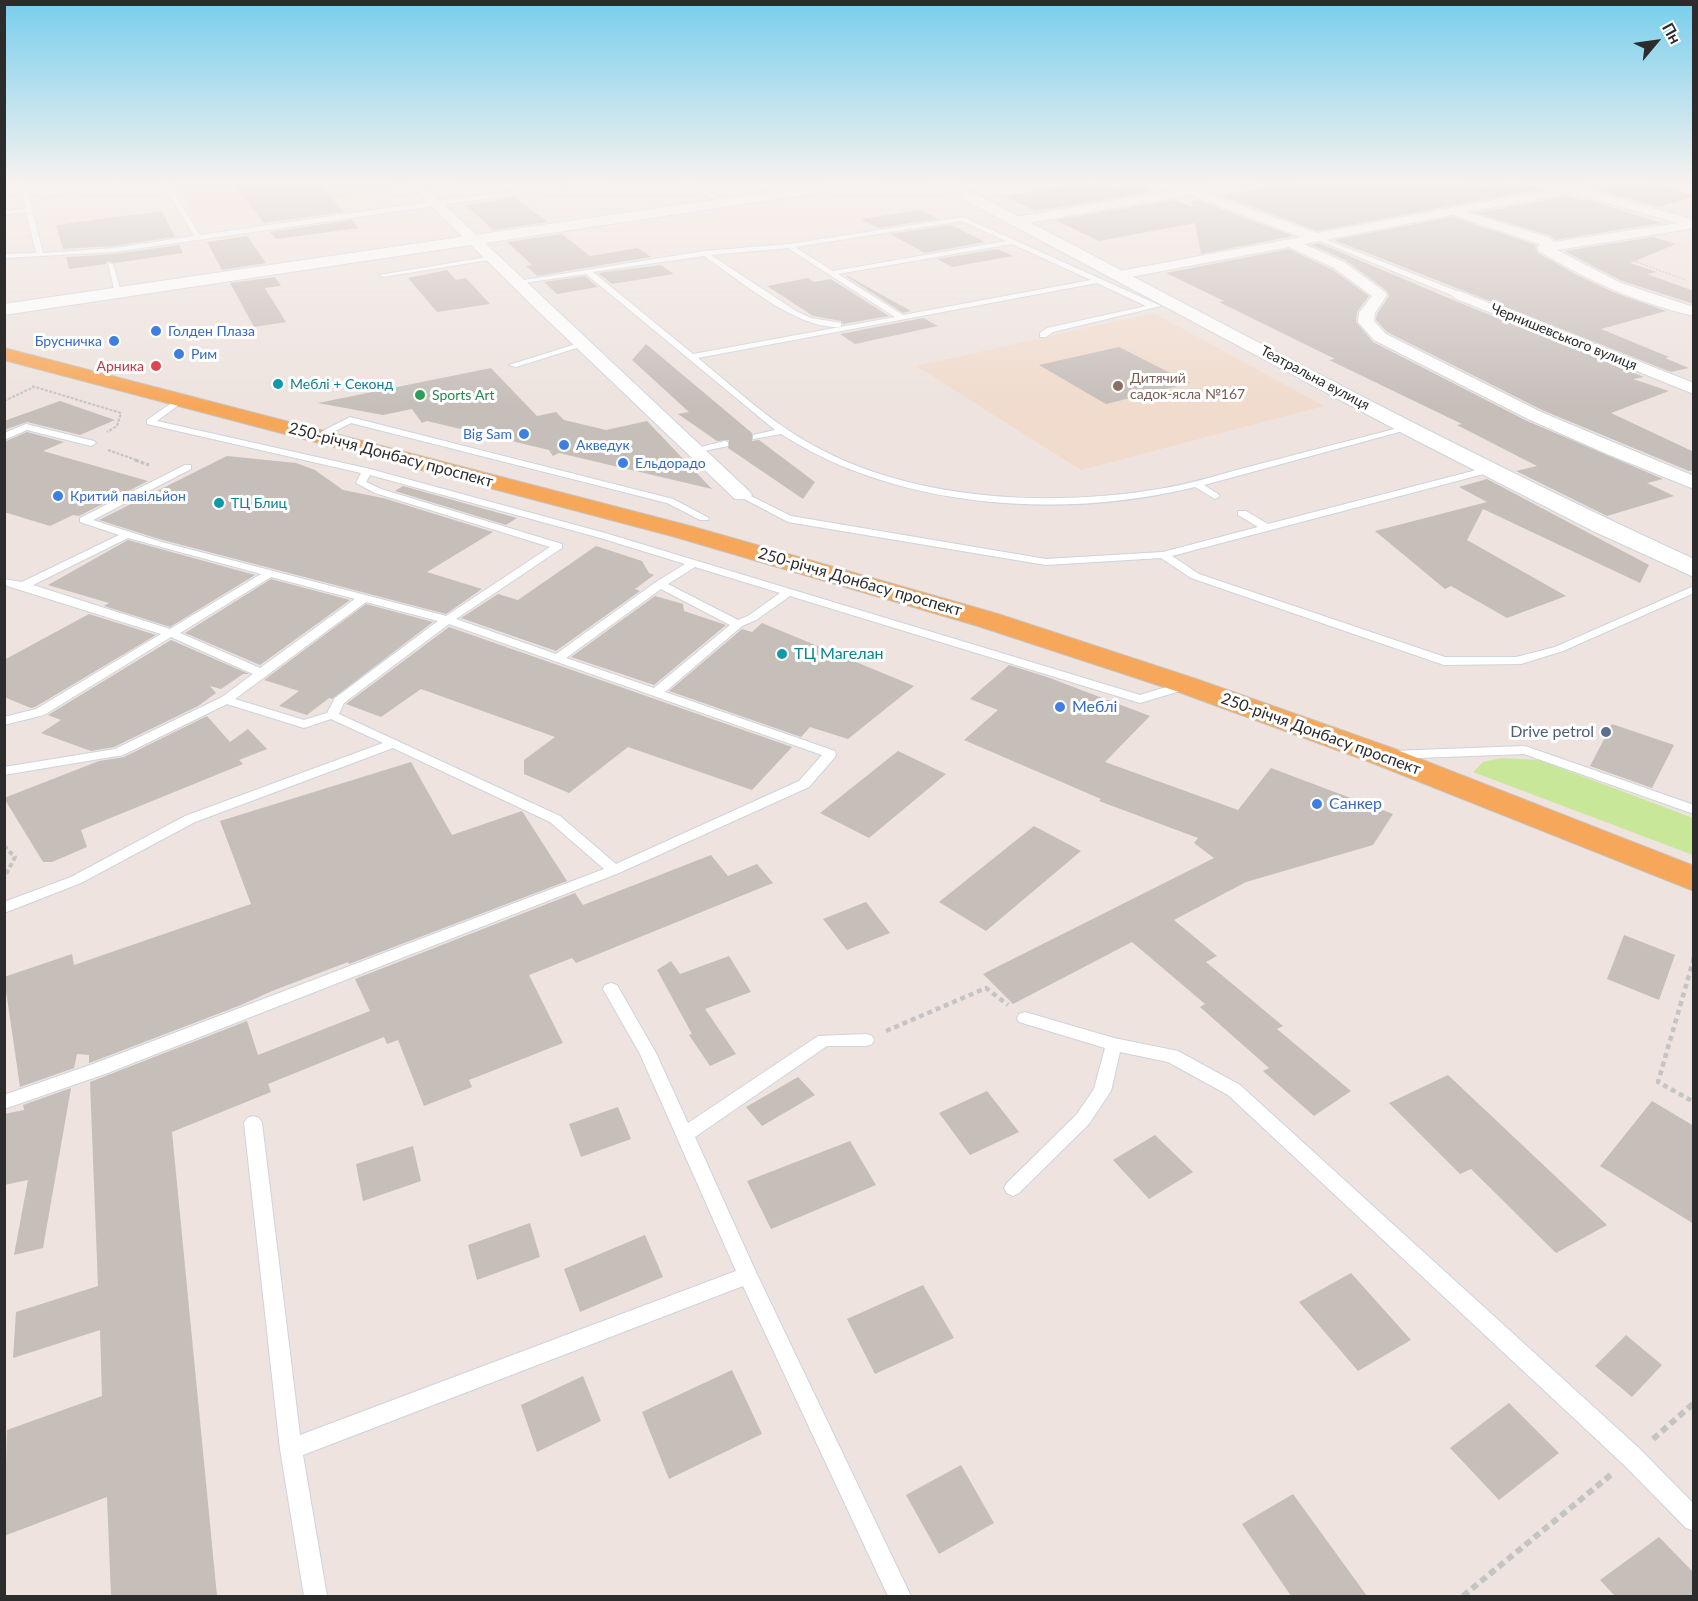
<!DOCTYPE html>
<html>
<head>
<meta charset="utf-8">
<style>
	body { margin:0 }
	#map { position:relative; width:1698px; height:1601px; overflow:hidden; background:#eee3de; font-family:Lato,sans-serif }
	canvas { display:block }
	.frame { position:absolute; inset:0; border:6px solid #2c2c2c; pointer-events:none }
	.north { position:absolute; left:1626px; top:12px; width:60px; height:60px; -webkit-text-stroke:4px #fff; paint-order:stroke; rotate:61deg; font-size:16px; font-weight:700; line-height:24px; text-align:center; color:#2c2c2c }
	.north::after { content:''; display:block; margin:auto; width:21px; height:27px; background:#2c2c2c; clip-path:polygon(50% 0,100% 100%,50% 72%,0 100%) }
</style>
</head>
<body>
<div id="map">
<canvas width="1698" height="1601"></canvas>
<div class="frame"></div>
<div class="north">Пн</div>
</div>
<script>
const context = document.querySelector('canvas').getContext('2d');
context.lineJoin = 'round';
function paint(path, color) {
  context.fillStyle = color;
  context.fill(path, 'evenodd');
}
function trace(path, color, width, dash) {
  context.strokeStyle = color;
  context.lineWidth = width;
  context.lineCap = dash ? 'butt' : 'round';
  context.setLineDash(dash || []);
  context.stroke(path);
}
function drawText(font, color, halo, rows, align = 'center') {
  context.font = font + ' Lato,sans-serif';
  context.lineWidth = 6;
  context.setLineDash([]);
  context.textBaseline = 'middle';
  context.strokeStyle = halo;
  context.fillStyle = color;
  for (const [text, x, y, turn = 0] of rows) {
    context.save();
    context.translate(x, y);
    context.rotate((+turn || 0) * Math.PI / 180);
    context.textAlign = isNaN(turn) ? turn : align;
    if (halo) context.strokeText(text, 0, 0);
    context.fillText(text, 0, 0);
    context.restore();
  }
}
paint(new Path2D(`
	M174,181H386L396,191L195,218Z
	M1154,313L1324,406L1081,470L916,366Z`), '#f0dbcd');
paint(new Path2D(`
	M1501,758L1539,760L1693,818V855L1473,772L1483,762Z`), '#c9e798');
paint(new Path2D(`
	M231,181H316L344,212L264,223Z
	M1304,181H1459L1482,188L1516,181L1542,189L1317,231L1221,195Z
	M1621,181H1644L1694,195V197L1659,207L1598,190L1617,186Z
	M1095,182L1113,189L1136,185L1152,192L1036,211L1003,196Z
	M1568,196L1586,202V199L1661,223L1555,240L1551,236L1477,213Z
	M515,197L547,222L493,230L466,205Z
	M1174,200L1192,207L1191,201L1197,200L1293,236L1201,254L1195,223L1099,241L1055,220Z
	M920,210L938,219L878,228L861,219Z
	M162,211L175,237L114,246L63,249L56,225Z
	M1452,217L1536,245L1535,248L1538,253L1575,274L1613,292L1666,311L1601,329L1669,357L1665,358L1689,368L1671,372L1334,240Z
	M352,220L358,228L276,239L270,232Z
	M951,225L985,242L925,253L890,234Z
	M562,234L590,256L638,248L651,257L537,276L526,266L532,265L507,242Z
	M247,236L266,263L222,270L207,242Z
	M1653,237L1676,244L1630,263L1657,272L1647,274L1694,291V304L1622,281L1564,251Z
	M1319,243L1453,300L1644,377L1633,379L1669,391L1611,413L1694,452V470L1689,471L1542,410L1387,332L1376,320L1377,314L1389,296L1387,291L1345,260L1311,245Z
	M179,245L183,253L115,263L107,261L106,264L69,269L66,257L114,254Z
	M998,249L1013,256L952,267L937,259Z
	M1289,249L1333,270L1369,296L1357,312L1356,322L1373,342L1527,421L1663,479L1647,483L1674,496L1607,516L1516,471L1537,466L1457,425L1462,424L1329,360L1335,359L1219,302L1224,301L1166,273Z
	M661,265L674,274L612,284L598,273Z
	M447,270L456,280L466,278L490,304L437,312L408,278Z
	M585,276L598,287L557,294L544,282Z
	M846,276H848L911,311L903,313Z
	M275,277L281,286L265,288L286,322L254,327L230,283Z
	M808,278L814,282L831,279L889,316L843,324L841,321L813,316L767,286Z
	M923,318L938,326L855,344L840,334Z
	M646,344L752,433V441L759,440L815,482L803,499L728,448L729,440L717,441L678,414L689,412L632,360Z
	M1119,347L1190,383L1106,404L1039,365Z
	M491,368L537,416L556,412L564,420L606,430L647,421L712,489L559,453L553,456L549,450L427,421L422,423L412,409L383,415L318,403Z
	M60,401L115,420L80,435L27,422L4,430V421Z
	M27,432L64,442L43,451L148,481L79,516L73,515L50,526L4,512V442Z
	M227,456L296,463L315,470L343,490L383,498L493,532L427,572L482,589L446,614L159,539L99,520Z
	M1487,479L1649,565L1640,583L1483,509L1467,540L1566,596L1507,618L1451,586L1445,589L1375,531L1487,502L1459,487Z
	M403,486L517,518L506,525L395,491Z
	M128,540L255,575L170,627L104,606L109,603L48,585Z
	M596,546L642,561L649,573L654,575L635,589L640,591L556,651L461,618L498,594L518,600Z
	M271,579L350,600L260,665L185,633Z
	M655,596L683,604L684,611L726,625L654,685L571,657Z
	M366,604L433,622L332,699L329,698L307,715L279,706L299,691L264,680Z
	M89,614L156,635L35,707L31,708L4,697V660Z
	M762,623L914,686L848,739L810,727L801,737L669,691L742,629L752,632Z
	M449,627L792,747L752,790L628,747L569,793L524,774V760L555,737L421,689L381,717L346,704Z
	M171,640L249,674H243L221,689L210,686L216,693L198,706L114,747L91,751L41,733L61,720L48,715Z
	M1009,665L1047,677L1150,716L1105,762L1238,810L1271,768L1393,814L1373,845L1246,882L1174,920L1217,956L1206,962L1283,1026L1277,1029L1351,1091L1314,1116L1263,1071L1269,1068L1200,1007L1205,1004L1132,942L1013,1004L983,974L1214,858L1194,843L1198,838L1099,801L1101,799L964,740L998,710L970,699Z
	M207,716L230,742L248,729L267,749L239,760L243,764L81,830L87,847L52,862H43L4,798L99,761L124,757Z
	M1612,724L1674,745L1652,788L1590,766Z
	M898,751L946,774L869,838L820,813Z
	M411,762L452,835L522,811L567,881L349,964L348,962L272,991L241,1005L92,1062L89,1063V1055L77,1054L74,1068L20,1087L4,977L72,954L74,965L251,904L220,821Z
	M1034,826L1081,851L986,931L939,902Z
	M711,855L728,876L757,864L773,883L576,963L572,958L529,975L563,1043L469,1080L472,1087L424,1106L398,1040L387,1044L384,1037L268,1084L271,1092L172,1132L217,1596H111L107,1497L4,1536L7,1430L102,1396L100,1330L13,1358L16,1312L98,1286L90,1082L247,1021L258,1055L370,1011L355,979L575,893L583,905Z
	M866,902L890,933L847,950L823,919Z
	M1624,935L1675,955L1659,1000L1607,979Z
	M729,956L751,992L705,1009L736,1054L710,1066L689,1035L692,1034L657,970L671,961L680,974Z
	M1448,1075L1483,1108L1607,1225L1556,1253L1471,1169L1460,1174L1389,1103Z
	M798,1077L815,1095L762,1126L746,1107Z
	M71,1088L43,1248L14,1255L28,1180L4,1185V1114L24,1110L23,1105Z
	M987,1091L1019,1132L970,1155L939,1113Z
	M1652,1101L1694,1126V1224L1600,1166Z
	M618,1107L631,1139L581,1157L569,1124Z
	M1155,1135L1193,1172L1149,1199L1113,1160Z
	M850,1141L876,1185L771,1229L747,1181Z
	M413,1146L421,1181L363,1201L356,1164Z
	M530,1223L540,1257L477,1280L468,1245Z
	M645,1235L663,1277L580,1312L564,1269Z
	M1351,1273L1411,1340L1358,1371L1299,1302Z
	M923,1285L954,1338L875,1374L847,1319Z
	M1626,1335L1662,1365L1632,1397L1595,1366Z
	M732,1370L762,1434L669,1479L642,1412Z
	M583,1376L601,1421L537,1452L521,1405Z
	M1509,1403L1559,1453L1499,1500L1450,1448Z
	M961,1465L994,1523L939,1554L906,1495Z
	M1293,1494L1367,1596H1291L1242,1524Z
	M1659,1537L1694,1573V1596H1615L1600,1580Z`), '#c6beb9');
const lane = new Path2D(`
	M19,181H25L43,253L114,248L194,236L161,181H167L200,235L435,201L594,181H610L114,252L4,258V254L36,253L26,212L4,215V211L26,209Z
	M443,181H459L417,188L414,186Z
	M683,181H690L727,203L722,204Z
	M963,217L1161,306L1053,332L1046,337H1040V333L1047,328L1146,306L1097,283L698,358C738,391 776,427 822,450C919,501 1053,507 1159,489C1191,484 1221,474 1252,466C1304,452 1357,439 1410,425L1414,428L1204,485L1218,494L1220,496L1215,499L1195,487C1062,520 897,509 781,434L753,439V435L775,430L586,274L516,284L512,282L704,251L789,244ZM962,221L1006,241L833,271L795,247ZM1012,244L1091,280L903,315L838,274ZM788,248L895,317L693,354L593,272L704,256C740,280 796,330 841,327V323L811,318L796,311L711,255Z
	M1317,236L1462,293L1463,295L1456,297L1315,239Z
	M493,256L495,259L383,277L379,275Z
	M108,263L113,264L122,295L115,293Z
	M579,343L586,345L516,367L509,365Z
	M177,399L184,401L157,421L370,469L605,533L1140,695L1186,681L1192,685L1190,688L1140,703L790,596L756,620L742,626L665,692L835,751L836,754L835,757L809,787L619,873L105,1074L4,1109V1095L93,1064L604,869L550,822L393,748L195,822L81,883L4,913V902L71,877L185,816L383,743L331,719L304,728L227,704L123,755L4,775V767L115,749L222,697L253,674L171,637L44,715L4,725V717L36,709L161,634L4,585V579L22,582L119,535L80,522V518L185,465H191V469L93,520L158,541L446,616L550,547L375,493L356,483L361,473L147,424V420ZM370,475L597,537L685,564L656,582L556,654L456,619L562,548V544L381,489L366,482ZM128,538L261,574L170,629L33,585ZM695,567L780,593L748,616L738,620L668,584ZM271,577L355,599L260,668L180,633ZM661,589L730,625L654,688L566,658ZM366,602L438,621L335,698L327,713L304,720L235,699ZM449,624L822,755L799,781L616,864L560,816L339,714L344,703Z
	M350,417L673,499L709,518L708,520H700L667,503L351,423L321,438L313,436Z
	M26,424L94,441L96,443L91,446L27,430L4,440V433Z
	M725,441L728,442V446L694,453L689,450Z
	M1492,466L1497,469L1495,471L1172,556L1199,574L1445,657H1516L1555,647L1694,586V593L1563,651L1521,664L1444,665L1191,578L1161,558L1046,565L788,522L737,495L745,493L791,516L1046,559L1163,552L1258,527L1238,515V511H1246L1268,524Z
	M1525,746L1694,805V814L1524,754L1391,759L1385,755L1391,751Z
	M611,983L617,985L656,1053L688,1123L818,1036L866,1034L872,1036L874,1040L872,1044L866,1046H827L695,1137L755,1270L911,1596H888L743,1286L303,1455L327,1596H304L280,1449L244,1123L247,1118L253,1116L259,1118L262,1123L300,1435L736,1271L640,1054L603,989L605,985Z
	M1025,1012L1114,1038L1178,1051L1240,1085L1640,1449L1694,1504V1531L1686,1528L1624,1465L1228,1095L1168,1062L1120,1052L1111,1091L1089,1124L1019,1193L1013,1196L1007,1193L1004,1188L1007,1183L1077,1114L1094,1089L1105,1048L1019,1022L1017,1018L1019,1014Z`);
const street = new Path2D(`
	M406,181H419L749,491L752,495L749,499H735L537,310Z
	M1228,181H1254L1248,185L1205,192L1317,233L1595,181H1619L1617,184L1588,189L1694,220V228L1689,229L1557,250L1621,283L1694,307V316C1638,303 1588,281 1539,251L1537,248L1540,244L1452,215L1304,244L1344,262L1385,292L1387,295L1375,313L1374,321L1386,334L1541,412L1694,476V489L1607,454L1528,419L1374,340L1358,322L1359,313L1372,296L1334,268L1289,247L1120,279L1113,275L1120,271L1301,237L1190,195L1016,225L1010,221L1016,217ZM1573,193L1677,223L1554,242L1550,238L1468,212Z
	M1459,291L1694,383V394L1454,298L1452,295Z`);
const secondary = new Path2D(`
	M842,181H878L871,185L4,315V304Z
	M933,181H951C1197,309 1441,443 1694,559V577L1593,531L1402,433L935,184Z`);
const primary = new Path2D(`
	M4,348L690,526L998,614L1196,679L1392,748L1694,866V891L1370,762L1176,691L978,626L672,536L4,360Z`);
trace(lane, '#ccd4de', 2);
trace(street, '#ccd4de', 2);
trace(secondary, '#ccd4de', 2);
trace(primary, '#c4c4c4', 2);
trace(new Path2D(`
	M282,192L295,207
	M44,199L125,181
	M1623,257L1686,280`), '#c4c4c4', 1.5, [2, 1.5]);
trace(new Path2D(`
	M32,386L121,413L117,426L107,432
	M4,401L34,387
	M108,450L139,461`), '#c4c4c4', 2, [3, 1.5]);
trace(new Path2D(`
	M135,460L149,465`), '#c4c4c4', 3, [4, 2]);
trace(new Path2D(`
	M4,846L15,857L4,878`), '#c4c4c4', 4, [4.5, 3]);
trace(new Path2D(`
	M1694,958L1658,1082L1694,1102
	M886,1031L986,988L1008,1005`), '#c4c4c4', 4.5, [5, 4]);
trace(new Path2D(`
	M1653,1439L1694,1403
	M1463,1596L1613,1473`), '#c4c4c4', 6, [7, 4.5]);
paint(lane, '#fff');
paint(street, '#fff');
paint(secondary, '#fff');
paint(primary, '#f7a75a');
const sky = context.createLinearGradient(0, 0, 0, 405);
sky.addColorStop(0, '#77ceec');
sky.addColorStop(0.45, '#f7f2f0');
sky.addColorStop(1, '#f7f2f000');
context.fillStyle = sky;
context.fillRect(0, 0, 1698, 405);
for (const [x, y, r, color] of [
	[156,331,6,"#3f7fe0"],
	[114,341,6,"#3f7fe0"],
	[179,354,6,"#3f7fe0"],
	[156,366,6,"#e0444e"],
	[278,384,6,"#0f9aa8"],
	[1118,386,6,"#8d6e63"],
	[420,395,6,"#2e9e5b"],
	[524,434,6,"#3f7fe0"],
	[564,445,6,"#3f7fe0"],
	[623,463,6,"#3f7fe0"],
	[58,496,6,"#3f7fe0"],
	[219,503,6,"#0f9aa8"],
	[782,654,6,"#0f9aa8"],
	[1060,707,6,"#3f7fe0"],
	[1606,732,6,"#5c6f8a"],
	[1317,804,6,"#3f7fe0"]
]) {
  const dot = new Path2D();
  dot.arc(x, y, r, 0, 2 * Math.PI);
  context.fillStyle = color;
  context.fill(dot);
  trace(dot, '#fff', 2);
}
drawText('14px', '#366cbe', '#fff', [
	["Голден Плаза",168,331],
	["Брусничка",102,341,"right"],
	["Рим",191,354],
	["Big Sam",512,434,"right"],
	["Акведук",576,445],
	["Ельдорадо",635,463],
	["Критий павільйон",70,496]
], 'left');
drawText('14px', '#2c2c2c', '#fff', [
	["Чернишевського вулиця",1564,337,22],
	["Театральна вулиця",1315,378,28]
]);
drawText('14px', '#be3a42', '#fff', [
	["Арника",144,366]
], 'right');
drawText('14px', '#785e54', '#fff', [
	["Дитячий",1130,378],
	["садок-ясла №167",1130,394]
], 'left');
drawText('14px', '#0d838f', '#fff', [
	["Меблі + Секонд",290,384],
	["ТЦ Блиц",231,503]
], 'left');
drawText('14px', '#27864d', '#fff', [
	["Sports Art",432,395]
], 'left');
drawText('16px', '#2c2c2c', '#fff', [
	["250-річчя Донбасу проспект",391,455,15],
	["250-річчя Донбасу проспект",860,582,16],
	["250-річчя Донбасу проспект",1321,734,20]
]);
drawText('16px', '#0d838f', '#fff', [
	["ТЦ Магелан",794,654]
], 'left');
drawText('16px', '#366cbe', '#fff', [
	["Меблі",1072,707],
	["Санкер",1329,804]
], 'left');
drawText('16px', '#4e5e75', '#fff', [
	["Drive petrol",1594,732]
], 'right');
</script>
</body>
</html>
